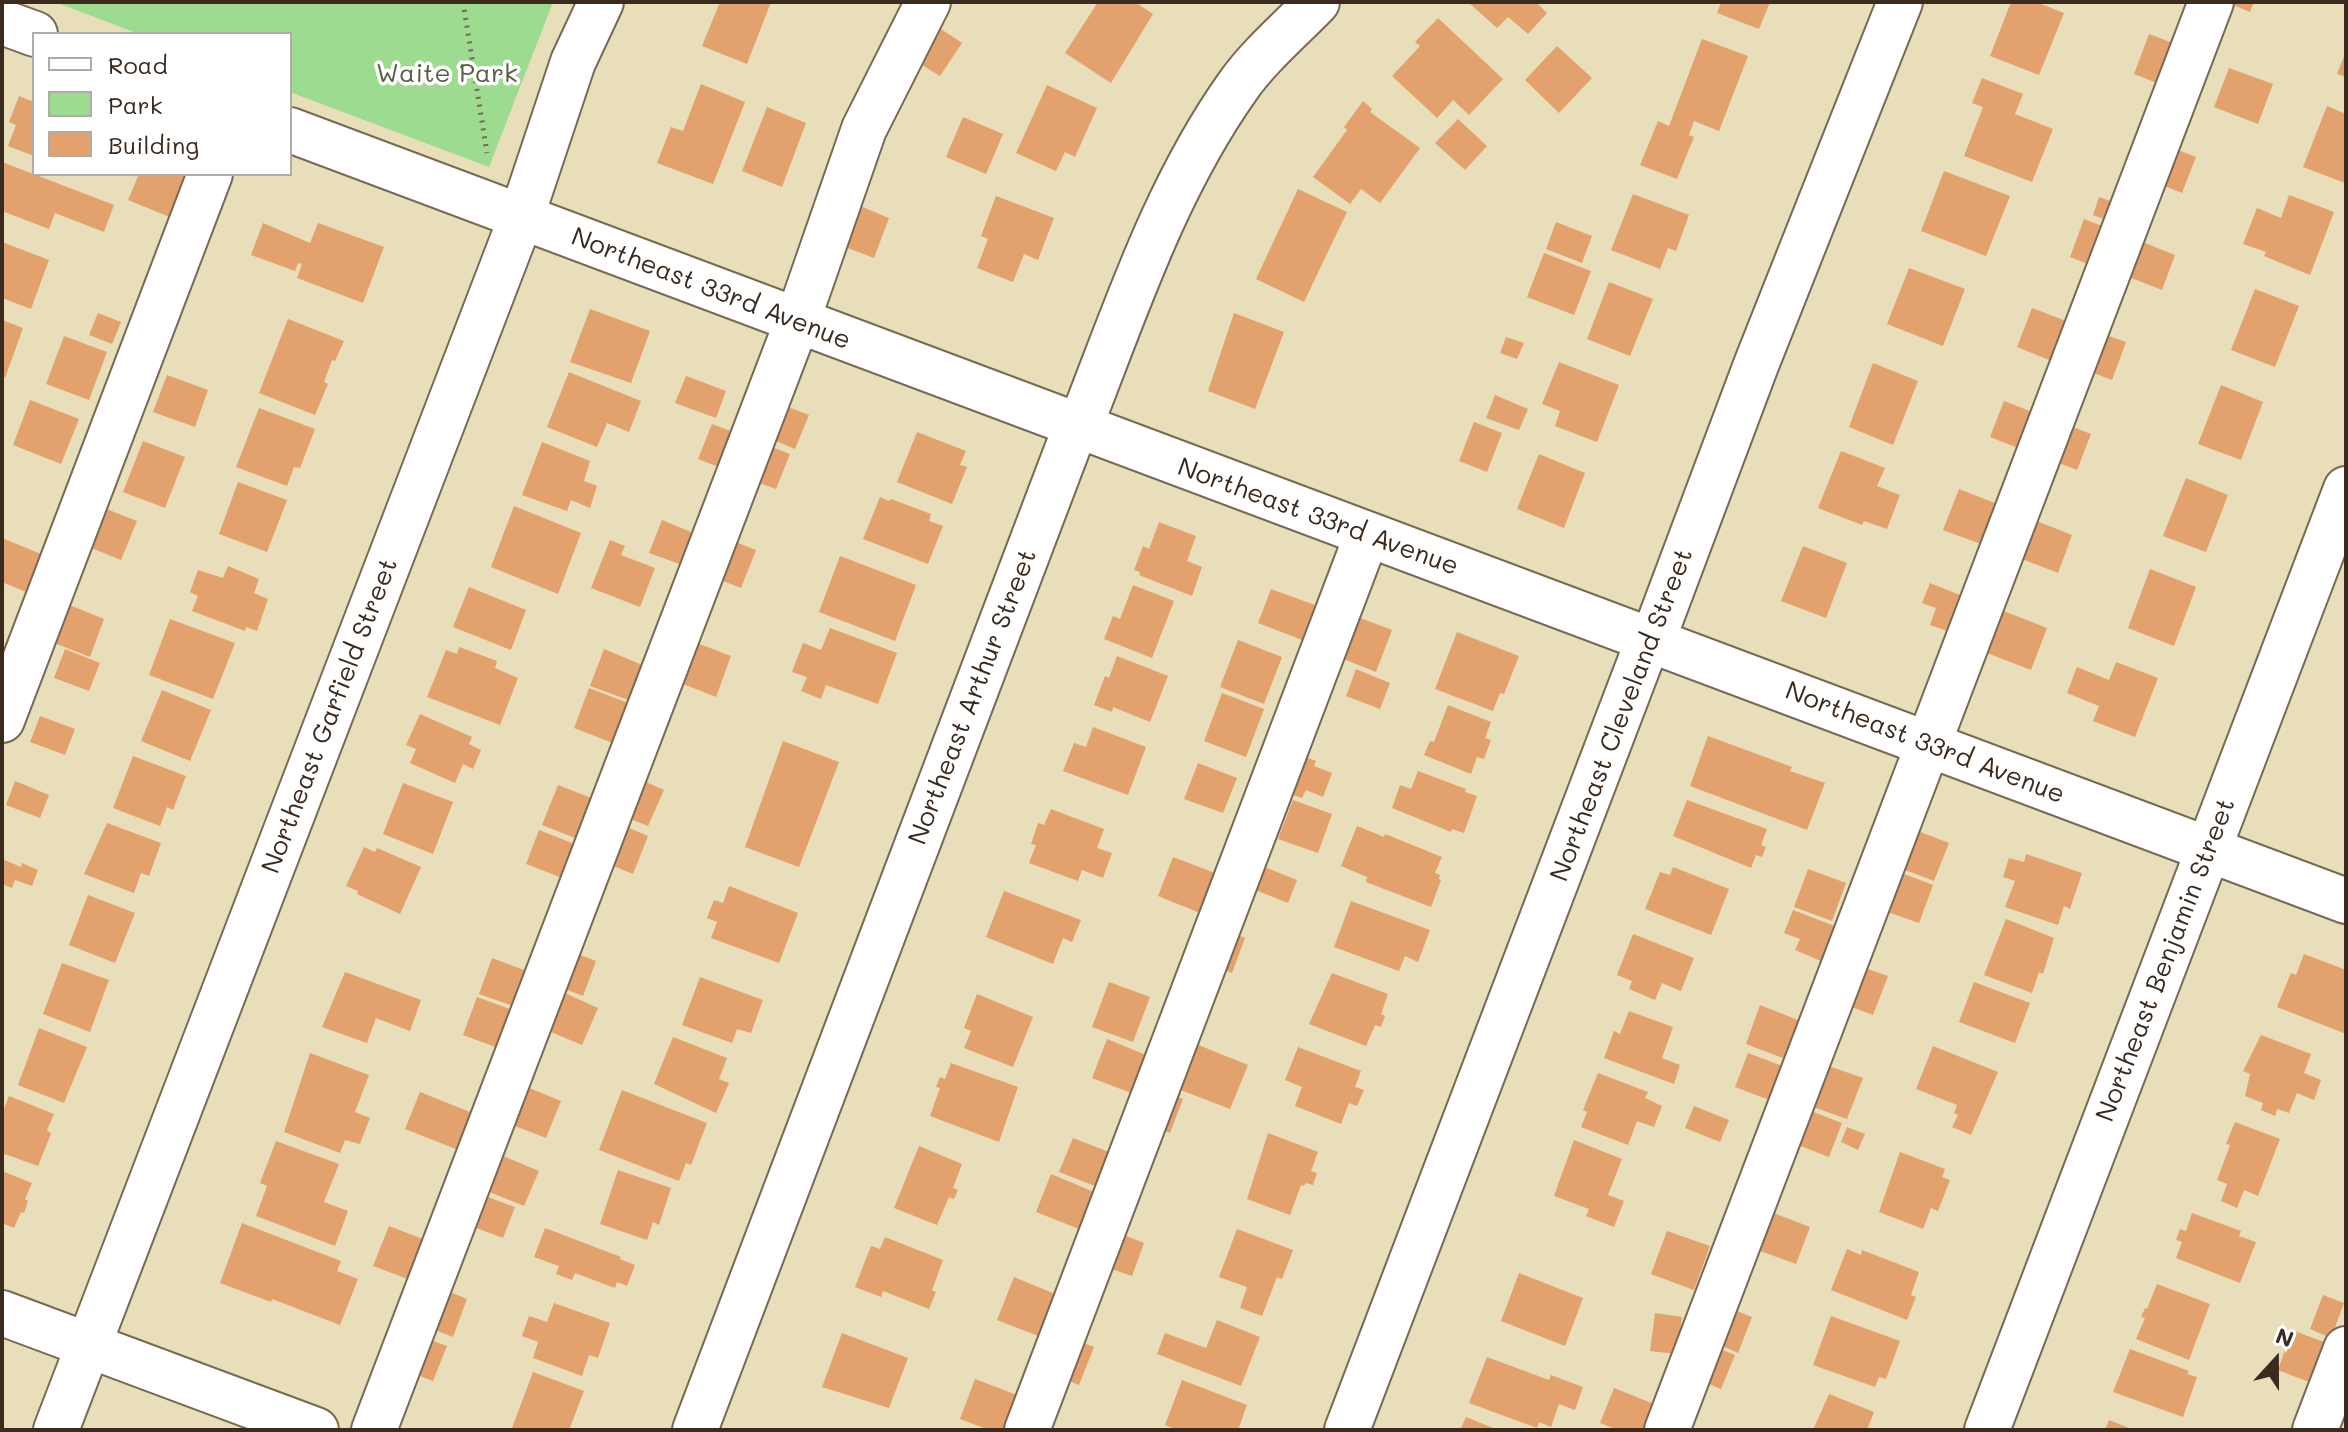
<!DOCTYPE html>
<html>
<head>
<meta charset="utf-8">
<style>
	body { margin:0 }
	#map { position:relative; width:2348px; height:1432px; overflow:hidden; background:#e8deba; font-family:Mali,sans-serif }
	canvas { display:block }
	.frame { position:absolute; inset:0; border:4px solid #3b2a1e; pointer-events:none }
	.legend { position:absolute; left:32px; top:32px; width:260px; height:144px; box-sizing:border-box; background:#fff; border:2px solid #b1aaa5; margin:0; padding:10px 14px; list-style:none; font-size:24px; color:#3b2a1e }
	.legend li { display:flex; align-items:center; gap:16px; height:40px }
	.legend b { width:40px; border:2px solid #b1aaa5 }
	.north { position:absolute; left:2236px; top:1320px; width:80px; height:80px; -webkit-text-stroke:6px #fff; paint-order:stroke; rotate:21deg; font-size:22px; font-weight:700; line-height:32px; text-align:center; color:#3b2a1e }
	.north::after { content:''; display:block; margin:auto; width:28px; height:36px; background:#3b2a1e; clip-path:polygon(50% 0,100% 100%,50% 72%,0 100%) }
</style>
</head>
<body>
<div id="map">
<canvas width="2348" height="1432"></canvas>
<div class="frame"></div>
<ul class="legend">
<li><b style="height:10px;background:#fff"></b>Road</li>
<li><b style="height:22px;background:#9ddb90"></b>Park</li>
<li><b style="height:22px;background:#e3a16d"></b>Building</li>
</ul>
<div class="north">N</div>
</div>
<script>
const context = document.querySelector('canvas').getContext('2d');
context.lineJoin = 'round';
function paint(path, color) {
  context.fillStyle = color;
  context.fill(path, 'evenodd');
}
function trace(path, color, width, dash) {
  context.strokeStyle = color;
  context.lineWidth = width;
  context.lineCap = dash ? 'butt' : 'round';
  context.setLineDash(dash || []);
  context.stroke(path);
}
function drawText(font, color, halo, rows, align = 'center') {
  context.font = font + ' Mali,sans-serif';
  context.lineWidth = 7;
  context.setLineDash([]);
  context.textBaseline = 'middle';
  context.strokeStyle = halo;
  context.fillStyle = color;
  for (const [text, x, y, turn = 0] of rows) {
    context.save();
    context.translate(x, y);
    context.rotate((+turn || 0) * Math.PI / 180);
    context.textAlign = isNaN(turn) ? turn : align;
    if (halo) context.strokeText(text, 0, 0);
    context.fillText(text, 0, 0);
    context.restore();
  }
}
paint(new Path2D(`
	M55,2H553L489,167L290,92V34H139Z`), '#9ddb90');
paint(new Path2D(`
	M720,2H771L747,64L702,46Z
	M1098,2H1135L1153,14L1111,83L1065,53Z
	M1468,2H1536L1547,13L1528,34L1508,17L1497,28Z
	M1721,2H1770L1759,29L1717,13Z
	M2011,2H2036L2064,13L2039,75L1990,56Z
	M2226,2H2254L2250,12Z
	M1438,18L1503,79L1469,115L1453,100L1437,118L1392,76L1420,46L1415,42Z
	M938,27L962,43L940,76L917,62Z
	M2149,34L2178,45L2162,85L2134,74Z
	M1702,39L1748,56L1719,131L1694,121L1689,135L1694,137L1677,179L1640,165L1658,121L1669,126Z
	M1557,46L1592,78L1559,113L1525,80Z
	M2346,51V77L2337,74Z
	M2229,68L2273,84L2258,124L2214,107Z
	M1982,78L2023,94L2015,114L2053,129L2032,182L1964,156L1983,107L1972,103Z
	M701,84L745,102L713,184L657,163L671,127L683,131Z
	M1047,85L1097,108L1075,157L1065,152L1056,171L1016,153Z
	M19,96L34,102V156L8,146L16,125L9,122Z
	M1363,101L1372,109L1370,112L1420,148L1380,203L1361,189L1350,204L1313,177L1347,130L1344,127Z
	M2327,106L2346,114L2345,183L2303,167Z
	M767,107L806,123L782,187L742,171Z
	M963,117L1003,134L986,174L946,157Z
	M1458,119L1487,146L1465,170L1435,143Z
	M2170,147L2196,157L2182,193L2157,183Z
	M2,162L114,205L104,232L55,213L49,229L2,211Z
	M1944,171L2010,196L1986,256L1921,231Z
	M139,174H189L172,218L128,200Z
	M1298,189L1347,212L1304,302L1256,279Z
	M1633,194L1689,215L1676,251L1668,248L1660,269L1611,250Z
	M2289,195L2334,212L2310,275L2264,256L2266,252L2243,244L2257,208L2281,218Z
	M996,196L1054,218L1038,260L1024,254L1013,282L977,268L988,239L981,236Z
	M2099,197L2116,203L2109,221L2093,215Z
	M853,203L889,218L874,258L837,244Z
	M2084,219L2110,229L2096,267L2070,257Z
	M1556,222L1592,236L1582,263L1546,249Z
	M263,223L310,243L318,223L384,247L363,303L297,278L302,264L298,263L295,271L251,255Z
	M2135,239L2175,255L2162,290L2121,274Z
	M2,242L49,260L31,309L2,298Z
	M1544,253L1591,271L1574,315L1527,297Z
	M1909,268L1965,289L1943,346L1887,324Z
	M1609,282L1653,299L1630,356L1587,339Z
	M2255,289L2299,306L2275,367L2231,350Z
	M2032,308L2074,324L2059,364L2017,347Z
	M590,309L650,331L631,383L570,362Z
	M98,313L121,322L112,344L89,335Z
	M1234,313L1284,332L1255,409L1208,391Z
	M288,319L344,341L335,361L332,360L324,382L328,384L315,415L259,393Z
	M2,320L23,328L5,378L2,377Z
	M2100,333L2126,342L2112,380L2086,370Z
	M64,336L107,352L89,400L46,384Z
	M1506,337L1524,343L1517,359L1500,353Z
	M1559,362L1619,385L1597,442L1555,426L1560,411L1542,404Z
	M1873,363L1918,381L1893,445L1849,427Z
	M569,372L641,401L629,432L607,423L597,447L547,427Z
	M167,375L208,390L195,427L153,412Z
	M686,376L726,391L716,418L675,403Z
	M2221,385L2263,402L2241,460L2198,444Z
	M1495,395L1528,409L1519,430L1486,418Z
	M30,400L79,419L61,464L13,445Z
	M2004,401L2040,415L2026,451L1990,437Z
	M783,405L809,415L795,449L769,438Z
	M259,408L315,429L300,468L294,467L287,486L236,467Z
	M1474,422L1502,433L1487,472L1459,461Z
	M712,424L738,434L724,469L698,459Z
	M2065,424L2091,434L2077,470L2051,460Z
	M917,432L966,451L960,465L967,467L952,504L897,482Z
	M143,441L185,457L165,508L123,492Z
	M542,442L590,461L584,481L597,486L590,508L571,500L567,511L522,495Z
	M764,444L790,454L776,489L751,480Z
	M1841,451L1885,468L1877,486L1900,495L1887,529L1864,521L1862,525L1818,508Z
	M1539,454L1585,473L1564,528L1517,509Z
	M2186,478L2228,495L2206,552L2163,536Z
	M238,482L287,500L267,552L219,534Z
	M1959,489L2005,507L1989,547L1943,530Z
	M880,497L889,501L891,499L931,514L929,521L943,526L928,564L863,539Z
	M514,506L581,533L558,594L491,567Z
	M104,508L137,521L121,560L89,547Z
	M2029,518L2072,535L2058,573L2014,556Z
	M662,520L698,535L685,566L649,553Z
	M1159,522L1196,536L1187,561L1202,567L1192,596L1139,575L1140,572L1134,570L1143,546L1149,549Z
	M2,538L46,556L31,594L2,582Z
	M728,539L756,550L741,588L713,577Z
	M610,540L625,546L621,555L655,568L640,607L591,588Z
	M1803,546L1847,563L1826,618L1781,601Z
	M840,556L916,585L895,641L819,612Z
	M228,566L259,579L254,593L268,599L257,631L246,627L245,631L192,611L198,596L190,592L198,570L223,578Z
	M2150,569L2196,587L2174,646L2128,628Z
	M1930,583L1970,599L1956,634L1930,625L1936,608L1922,603Z
	M1133,585L1174,601L1152,658L1104,639L1113,616L1120,619Z
	M469,587L526,610L511,650L453,627Z
	M1271,589L1315,605L1302,640L1258,623Z
	M67,604L104,619L90,657L52,642Z
	M1996,608L2047,628L2031,670L1979,650Z
	M1347,613L1392,630L1376,672L1331,654Z
	M170,619L235,643L213,699L149,675Z
	M830,628L897,653L878,704L826,685L821,699L801,691L807,677L792,672L803,643L821,650Z
	M1457,632L1519,656L1504,694L1500,693L1493,711L1435,689Z
	M689,640L731,656L716,697L673,680Z
	M1238,640L1282,657L1264,704L1220,687Z
	M459,647L497,661L495,668L518,678L500,725L427,697L446,650L457,654Z
	M65,649L100,663L89,691L54,678Z
	M604,649L647,667L634,702L590,686Z
	M1117,656L1168,676L1150,722L1113,707L1112,712L1094,705L1105,676L1109,678Z
	M2116,662L2158,678L2135,737L2093,721L2099,706L2067,693L2077,667L2109,680Z
	M1356,669L1390,683L1380,709L1346,696Z
	M589,688L633,705L618,745L574,728Z
	M162,690L211,710L190,761L141,741Z
	M1222,693L1264,709L1246,757L1204,741Z
	M1448,705L1491,722L1485,738L1491,740L1484,759L1477,757L1471,774L1424,755L1430,741L1434,742Z
	M420,714L472,737L469,744L481,750L473,769L463,764L455,783L410,763L416,749L406,745Z
	M40,716L75,729L65,755L30,742Z
	M1093,727L1146,747L1128,795L1063,771L1074,743L1086,747Z
	M1708,736L1792,767L1790,771L1825,783L1807,830L1690,786Z
	M783,741L839,762L799,867L745,847Z
	M1292,752L1316,761L1314,766L1332,773L1323,797L1306,790L1302,798L1278,790Z
	M133,756L186,776L173,810L167,807L160,826L113,808Z
	M1198,763L1237,778L1223,813L1184,799Z
	M1418,771L1466,789L1465,792L1477,796L1464,833L1452,829L1451,832L1392,808L1400,785L1411,789Z
	M637,778L664,790L648,826L621,815Z
	M15,781L49,795L40,818L6,805Z
	M403,783L453,802L433,854L383,834Z
	M558,785L599,801L583,841L542,825Z
	M1293,800L1332,814L1318,853L1278,839Z
	M1687,800L1767,829L1761,845L1766,847L1762,857L1756,855L1751,868L1673,836Z
	M1051,809L1104,829L1097,848L1112,853L1103,878L1082,870L1078,881L1029,863L1036,845L1031,844L1038,823L1044,825Z
	M107,823L161,843L149,876L141,873L134,893L84,874Z
	M620,824L648,836L633,874L604,862Z
	M1357,826L1384,837L1385,834L1442,857L1435,873L1440,875L1439,879L1441,880L1431,907L1366,882L1367,877L1341,866Z
	M1910,828L1949,843L1934,881L1895,866Z
	M539,830L577,845L565,879L526,864Z
	M364,847L375,852L377,848L421,867L400,914L357,894L358,891L346,886Z
	M2026,854L2082,873L2070,909L2064,906L2058,925L2005,907L2015,881L2003,877L2009,858L2024,862Z
	M1173,857L1215,873L1200,913L1158,896Z
	M2,859L21,867L22,863L38,870L32,886L15,880L12,888L2,884Z
	M1262,866L1297,880L1288,903L1253,889Z
	M1673,867L1729,889L1711,935L1645,909L1660,872L1670,875Z
	M1808,869L1846,883L1832,921L1794,907Z
	M1894,870L1933,885L1919,923L1879,909Z
	M729,886L798,913L779,963L711,938L717,922L707,918L714,900L723,903Z
	M1004,891L1081,920L1072,942L1063,938L1053,964L986,937Z
	M88,895L135,913L115,963L69,945Z
	M1351,901L1430,930L1418,962L1405,956L1399,971L1334,947Z
	M1793,910L1842,929L1828,964L1795,950L1800,939L1784,933Z
	M2006,919L2054,938L2043,974L2039,972L2032,993L1984,975Z
	M1224,930L1245,938L1232,973L1211,964Z
	M1633,934L1694,958L1681,991L1662,983L1655,1000L1629,989L1632,981L1617,975Z
	M570,951L596,961L583,996L557,986Z
	M2304,954L2346,970V1034L2277,1007L2291,973L2296,975Z
	M492,958L529,972L516,1007L479,994Z
	M62,963L109,980L90,1032L43,1014Z
	M1859,966L1888,976L1873,1015L1844,1004Z
	M345,972L421,1000L410,1031L376,1018L367,1043L322,1027Z
	M1332,973L1388,994L1381,1014L1385,1016L1381,1027L1375,1025L1366,1046L1309,1024Z
	M700,977L763,1000L751,1033L737,1029L732,1043L682,1025Z
	M1109,982L1150,997L1133,1042L1092,1027Z
	M1974,982L2030,1003L2015,1043L1959,1022Z
	M556,989L598,1008L582,1045L539,1027Z
	M977,994L1033,1017L1013,1067L964,1048L971,1031L964,1028Z
	M477,997L515,1011L501,1049L463,1035Z
	M1760,1005L1803,1022L1788,1060L1746,1044Z
	M1629,1011L1673,1027L1662,1058L1680,1065L1674,1084L1604,1058L1614,1031L1620,1034Z
	M39,1028L87,1047L64,1103L18,1085Z
	M2261,1035L2311,1054L2304,1073L2321,1080L2314,1100L2297,1093L2289,1113L2277,1109L2275,1116L2261,1110L2263,1103L2245,1096L2250,1074L2243,1071Z
	M673,1037L727,1058L719,1079L729,1083L716,1113L654,1084Z
	M1107,1039L1146,1055L1131,1093L1092,1078Z
	M1196,1044L1248,1065L1230,1109L1178,1089Z
	M1933,1046L1998,1072L1971,1135L1952,1127L1958,1115L1954,1113L1957,1105L1916,1089Z
	M1298,1047L1361,1071L1355,1087L1364,1090L1357,1106L1349,1103L1341,1124L1295,1106L1302,1087L1285,1080Z
	M310,1053L369,1075L355,1112L370,1118L360,1144L345,1140L340,1153L284,1132Z
	M1748,1053L1785,1067L1772,1101L1735,1087Z
	M951,1063L1018,1087L999,1142L930,1116L940,1088L936,1087L940,1077L945,1079Z
	M1820,1063L1863,1078L1847,1119L1805,1104Z
	M1598,1073L1648,1092L1645,1098L1662,1106L1654,1127L1637,1121L1628,1145L1581,1127L1587,1112L1583,1110Z
	M517,1083L561,1101L546,1138L502,1121Z
	M622,1090L707,1123L691,1165L686,1163L679,1181L599,1150Z
	M1162,1091L1183,1099L1170,1133L1149,1124Z
	M420,1092L475,1114L461,1151L405,1129Z
	M9,1096L54,1114L47,1130L51,1134L38,1166L2,1153V1114Z
	M1694,1106L1729,1120L1720,1142L1685,1128Z
	M1803,1108L1842,1123L1829,1157L1790,1142Z
	M2235,1122L2280,1139L2258,1196L2244,1190L2237,1208L2221,1201L2227,1184L2217,1180L2230,1145L2226,1144Z
	M1847,1127L1865,1134L1858,1150L1841,1142Z
	M1268,1133L1318,1152L1311,1171L1317,1173L1313,1185L1306,1183L1304,1186L1301,1185L1290,1215L1247,1199Z
	M1073,1138L1109,1152L1095,1186L1059,1172Z
	M1574,1140L1622,1159L1608,1195L1624,1201L1614,1227L1586,1216L1589,1209L1554,1196Z
	M276,1141L339,1164L324,1202L348,1211L335,1246L256,1216L267,1186L260,1183Z
	M919,1146L962,1164L953,1188L958,1190L954,1199L949,1197L937,1225L894,1208Z
	M491,1151L539,1171L524,1206L477,1187Z
	M1900,1152L1945,1169L1942,1177L1950,1180L1938,1211L1931,1208L1923,1229L1879,1212Z
	M618,1170L671,1188L659,1225L653,1222L647,1240L600,1224Z
	M2,1171L32,1183L25,1199L28,1201L24,1213L21,1212L14,1228L2,1223Z
	M1051,1174L1094,1192L1079,1229L1036,1212Z
	M477,1193L515,1207L503,1238L466,1224Z
	M1763,1209L1810,1227L1796,1264L1749,1247Z
	M2192,1213L2241,1231L2239,1236L2256,1242L2240,1283L2176,1258L2182,1242L2176,1240L2180,1229L2186,1231Z
	M242,1223L341,1261L337,1271L358,1279L340,1325L272,1299L271,1302L220,1283Z
	M389,1226L428,1241L413,1281L373,1266Z
	M545,1228L621,1257L620,1259L635,1265L627,1286L617,1282L615,1288L575,1273L572,1280L556,1274L559,1266L534,1257Z
	M1109,1229L1144,1243L1132,1276L1097,1264Z
	M1237,1229L1293,1250L1282,1279L1277,1277L1262,1316L1240,1308L1247,1287L1219,1277Z
	M1667,1231L1710,1246L1694,1290L1651,1274Z
	M885,1237L943,1260L932,1290L936,1292L929,1309L883,1291L881,1297L855,1287L871,1246L880,1249Z
	M1847,1249L1861,1255L1862,1250L1919,1272L1911,1295L1916,1297L1907,1320L1831,1290Z
	M1519,1273L1583,1298L1565,1346L1501,1321Z
	M1014,1277L1055,1294L1038,1336L997,1320Z
	M2157,1284L2210,1304L2189,1360L2136,1339L2145,1318L2141,1317L2145,1308L2147,1309Z
	M440,1288L467,1299L453,1337L425,1326Z
	M2323,1295L2344,1303L2331,1338L2310,1329Z
	M554,1303L610,1323L598,1358L589,1355L582,1376L533,1358L538,1342L522,1336L529,1316L547,1322Z
	M1727,1307L1752,1317L1738,1353L1713,1342Z
	M1655,1313L1682,1317L1677,1354L1650,1351Z
	M1831,1316L1900,1341L1886,1379L1879,1377L1875,1387L1813,1365Z
	M1217,1320L1260,1337L1241,1386L1157,1354L1165,1333L1206,1348Z
	M2292,1330L2329,1344L2314,1384L2278,1370Z
	M842,1333L908,1358L889,1408L822,1387Z
	M420,1336L447,1346L433,1381L407,1371Z
	M1068,1337L1094,1347L1079,1385L1053,1374Z
	M1713,1346L1735,1355L1721,1389L1699,1380Z
	M2130,1349L2189,1371L2187,1374L2197,1377L2183,1417L2113,1392Z
	M1487,1357L1549,1380L1551,1375L1583,1387L1575,1410L1559,1404L1551,1427L1539,1422L1537,1428L1469,1403Z
	M533,1372L584,1391L569,1430L512,1428Z
	M975,1379L1017,1395L1004,1430H989L960,1419Z
	M1182,1380L1247,1405L1238,1430H1178L1165,1425Z
	M1614,1388L1659,1406L1650,1430H1618L1600,1423Z
	M1829,1394L1874,1412L1867,1430H1813Z
	M1466,1417L1498,1430H1460Z
	M2109,1420L2134,1430H2105Z`), '#e3a16d');
const minor = new Path2D(`
	M2,22L35,34
	M290,130L2346,901
	M2,720L210,174
	M2,1313L316,1430
	M56,1430L521,218L573,62L601,2
	M374,1430L797,322L864,129L928,2
	M695,1430L1076,426L1084,416C1128,303 1167,186 1238,86C1259,56 1291,29 1317,2
	M1027,1430L1367,535
	M1347,1430L1644,651L1652,642L1756,365L1900,2
	M1667,1430L2211,2
	M1987,1430L2346,489
	M2315,1430L2346,1349`);
trace(minor, '#786955', 48);
trace(new Path2D(`
	M463,2L487,153`), '#786955', 5, [2, 6]);
trace(minor, '#fff', 44);
drawText('26px', '#585f40', '#fff', [
	["Waite Park",447,74]
]);
drawText('26px', '#3b2a1e', '#fff', [
	["Northeast 33rd Avenue",711,289,21],
	["Northeast 33rd Avenue",1318,517,20],
	["Northeast Arthur Street",973,697,-69],
	["Northeast Cleveland Street",1622,715,-69],
	["Northeast Garfield Street",330,716,-69],
	["Northeast 33rd Avenue",1925,743,21],
	["Northeast Benjamin Street",2166,960,-69]
]);
</script>
</body>
</html>
